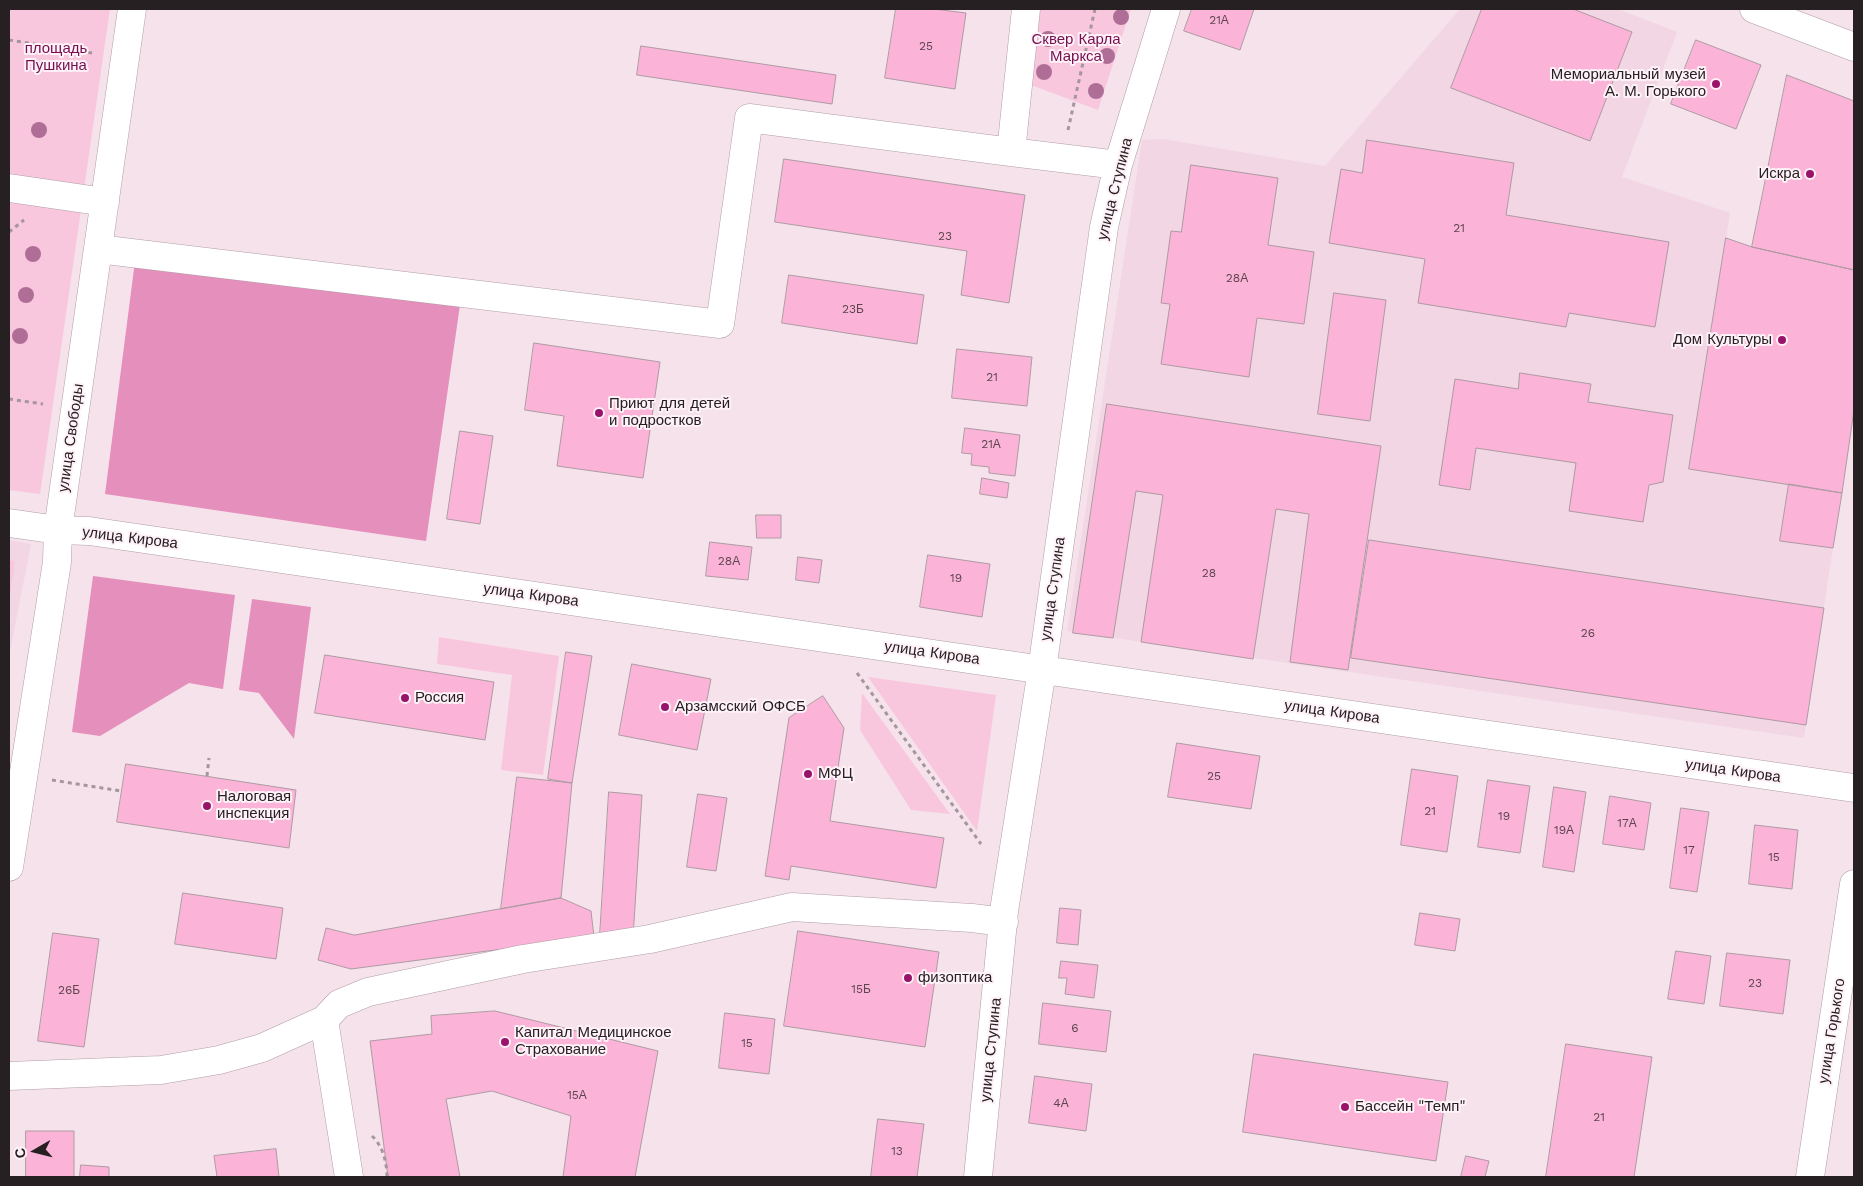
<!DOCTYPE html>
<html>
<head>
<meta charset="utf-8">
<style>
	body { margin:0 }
	#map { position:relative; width:1863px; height:1186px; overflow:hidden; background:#f6e2eb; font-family:"Work Sans",sans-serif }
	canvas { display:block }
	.frame { position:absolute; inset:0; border:10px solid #272023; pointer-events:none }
	.north { position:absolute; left:10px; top:1126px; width:50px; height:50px; -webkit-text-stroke:4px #fef1f7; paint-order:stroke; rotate:262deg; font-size:14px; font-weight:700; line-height:20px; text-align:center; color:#272023 }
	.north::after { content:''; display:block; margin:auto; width:18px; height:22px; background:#272023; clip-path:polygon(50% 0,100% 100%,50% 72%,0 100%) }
</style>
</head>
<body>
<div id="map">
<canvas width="1863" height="1186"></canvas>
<div class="frame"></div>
<div class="north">С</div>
</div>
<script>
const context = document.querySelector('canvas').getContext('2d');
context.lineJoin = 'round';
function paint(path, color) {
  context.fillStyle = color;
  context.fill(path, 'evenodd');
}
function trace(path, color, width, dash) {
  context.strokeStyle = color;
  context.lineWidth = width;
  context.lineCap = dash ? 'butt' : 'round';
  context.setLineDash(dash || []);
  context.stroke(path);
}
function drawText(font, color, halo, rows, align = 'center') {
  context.font = font + ' "Work Sans",sans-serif';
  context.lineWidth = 4;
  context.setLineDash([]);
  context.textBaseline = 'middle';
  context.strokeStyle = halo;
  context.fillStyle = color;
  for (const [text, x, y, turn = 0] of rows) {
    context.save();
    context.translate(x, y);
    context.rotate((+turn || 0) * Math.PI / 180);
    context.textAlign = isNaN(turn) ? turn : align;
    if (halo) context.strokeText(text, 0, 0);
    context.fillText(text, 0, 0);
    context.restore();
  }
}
paint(new Path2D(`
	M1460,9H1618L1677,32L1622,177L1730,213L1726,239L1752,247L1854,270V410L1804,738L1067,631L1142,140L1163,139L1325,166Z
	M9,540L31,544L9,657Z`), '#f2d6e3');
paint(new Path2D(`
	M9,9H110L40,494L9,490Z
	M1039,9H1131L1098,110L1031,85Z
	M9,560L15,561L9,603Z
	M439,637L559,656L543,775L501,770L512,675L437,664Z
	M868,677L996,695L977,831Z
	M862,693L950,814L911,810L860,730Z`), '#f8c7de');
paint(new Path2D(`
	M135,261L460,305L426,541L105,494Z
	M93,576L235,595L223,689L189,683L100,736L72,732Z
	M252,599L311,607L294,739L259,693L239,690Z`), '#e58fbc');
const building = new Path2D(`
	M896,9H934L966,13L955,89L885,78Z
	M1192,9H1254L1240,50L1184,31Z
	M1482,9H1573L1632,32L1590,141L1451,88Z
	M1696,40L1761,65L1736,129L1671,104Z
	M641,46L836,75L832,104L637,75Z
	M1787,75L1854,101V270L1752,247Z
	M1367,140L1514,163L1506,215L1669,242L1655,327L1569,313L1566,327L1418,303L1425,259L1329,243L1341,169L1362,173Z
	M784,159L1025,195L1009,303L961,295L967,251L775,222Z
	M1191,165L1278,178L1268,245L1314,252L1304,324L1257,318L1249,377L1161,364L1170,304L1161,303L1171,231L1181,232Z
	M1726,238L1752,247L1854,270V410L1842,493L1689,469Z
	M789,275L924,295L917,344L782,323Z
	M1334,293L1386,300L1370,421L1318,414Z
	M534,343L660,362L643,478L557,466L564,416L525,410Z
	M957,349L1032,357L1027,406L952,398Z
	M1520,373L1591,384L1588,402L1673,415L1663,482L1649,485L1643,522L1569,511L1576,463L1476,448L1470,490L1439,485L1455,379L1518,389Z
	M1107,404L1381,446L1348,670L1290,662L1309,514L1276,509L1253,659L1141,642L1163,495L1136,491L1113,638L1073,633Z
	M965,428L1020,435L1015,476L989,473V467L971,465L972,454L962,453Z
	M460,431L493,436L480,524L447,519Z
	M982,478L1009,483L1007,498L980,494Z
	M1789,484L1842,493L1833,548L1780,541Z
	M756,515H781V538H757Z
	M1369,540L1824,608L1806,725L1351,658Z
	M710,542L752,547L748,580L706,576Z
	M928,555L990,564L982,617L920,607Z
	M798,557L822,560L819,583L796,580Z
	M566,652L592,656L572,783L548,779Z
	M325,655L494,682L485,740L315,713Z
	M632,664L711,679L697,750L619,735Z
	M823,696L844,728L830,821L944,838L936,888L791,866L789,880L765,876L789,718Z
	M1177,743L1260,756L1251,809L1168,797Z
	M126,764L296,790L289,848L117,822Z
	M1412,769L1458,776L1447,852L1401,845Z
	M517,777L572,783L561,898L501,909Z
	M1488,780L1530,786L1520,853L1478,847Z
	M1554,787L1586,792L1574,872L1543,867Z
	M609,792L642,795L633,938L600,935Z
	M698,794L727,798L716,871L687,867Z
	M1610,796L1651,803L1644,850L1603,844Z
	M1681,808L1709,812L1697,892L1670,888Z
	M1755,825L1798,830L1792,889L1749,884Z
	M183,893L283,908L276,959L175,944Z
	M561,898L591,911L594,937L351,969L318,960L326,928L354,935Z
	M1060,908L1081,910L1078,945L1057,943Z
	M1420,913L1460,919L1455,951L1415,945Z
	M798,931L939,952L925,1047L784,1026Z
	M53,933L99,939L84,1047L38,1041Z
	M1676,951L1711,956L1704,1004L1668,999Z
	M1727,953L1790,960L1783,1014L1720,1006Z
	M1061,961L1098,965L1094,998L1065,994L1067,978H1059Z
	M1043,1003L1111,1011L1106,1052L1039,1044Z
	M495,1011L658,1051L635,1177H563L571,1116L492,1091L446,1099L460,1177H388L370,1041L432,1034L431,1016Z
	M725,1013L775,1019L769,1074L719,1068Z
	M1566,1044L1652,1057L1634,1177H1546Z
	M1254,1054L1448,1082L1436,1161L1243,1132Z
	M1035,1076L1092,1084L1086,1131L1029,1123Z
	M878,1119L924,1124L917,1177H871Z
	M26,1131H74V1177H26Z
	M276,1149L279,1177H217L214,1156Z
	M1466,1156L1489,1161L1485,1177H1461Z
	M81,1165L109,1167V1177H80Z`);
paint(building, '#fbb4d7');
trace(building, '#ad9aa3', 1);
const minor = new Path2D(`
	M1026,9L1011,152L1118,165
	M1754,9L1854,47
	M9,188L105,202
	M98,249L720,324L749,118L1011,152
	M9,523L58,530L89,531L1854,788
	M9,867L57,562L58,530L132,9
	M324,1020L339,1004L368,992L523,959L650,939L792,907L972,918L1004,922
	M9,1076L161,1070L219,1060L262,1048L324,1020L349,1177
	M978,1177L1004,911L1042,670L1104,227L1118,165L1166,9
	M1810,1177L1854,884`);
trace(minor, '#b09da6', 29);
trace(new Path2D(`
	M9,40L92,53
	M1068,130L1095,9
	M9,232L24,220
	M9,399L43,404
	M857,673L981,844
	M207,776L209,758
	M52,780L121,791
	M372,1136C383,1146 387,1163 387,1177`), '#a5969d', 3, [4, 4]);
trace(minor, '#fff', 28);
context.fillStyle = '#af6e96';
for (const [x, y] of [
	[1121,17],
	[1048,39],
	[1107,56],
	[1044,72],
	[1096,91],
	[39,130],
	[33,254],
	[26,295],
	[20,336]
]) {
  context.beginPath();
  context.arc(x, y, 8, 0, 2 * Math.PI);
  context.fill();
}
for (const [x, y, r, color] of [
	[1716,84,5,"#981369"],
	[1810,174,5,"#981369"],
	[1782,340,5,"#981369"],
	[599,413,5,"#981369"],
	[405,698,5,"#981369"],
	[665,707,5,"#981369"],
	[808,774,5,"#981369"],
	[207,806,5,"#981369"],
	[908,978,5,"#981369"],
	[505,1042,5,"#981369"],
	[1345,1107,5,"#981369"]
]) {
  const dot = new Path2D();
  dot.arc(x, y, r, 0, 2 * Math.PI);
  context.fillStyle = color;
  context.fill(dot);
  trace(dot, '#fef1f7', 2);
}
drawText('12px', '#5c4550', null, [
	["21А",1219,20],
	["25",926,46],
	["21",1459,228],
	["23",945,236],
	["28А",1237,278],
	["23Б",853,309],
	["21",992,377],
	["21А",991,444],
	["28А",729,561],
	["28",1209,573],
	["19",956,578],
	["26",1588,633],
	["25",1214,776],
	["21",1430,811],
	["19",1504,816],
	["17А",1627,823],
	["19А",1564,830],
	["17",1689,850],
	["15",1774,857],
	["23",1755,983],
	["15Б",861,989],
	["26Б",69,990],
	["6",1075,1028],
	["15",747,1043],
	["15А",577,1095],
	["4А",1061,1103],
	["21",1599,1117],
	["13",897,1151]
]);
drawText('15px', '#750f50', '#fef1f7', [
	["Сквер Карла",1076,40],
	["Маркса",1076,57],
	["площадь",56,49],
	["Пушкина",56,66]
]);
drawText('15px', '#272023', '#fef1f7', [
	["Мемориальный музей",1706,75,"right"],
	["А. М. Горького",1706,92,"right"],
	["Искра",1800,174,"right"],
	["Дом Культуры",1772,340,"right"],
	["Приют для детей",609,404],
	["и подростков",609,421],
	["Россия",415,698],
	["Арзамсский ОФСБ",675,707],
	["МФЦ",818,774],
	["Налоговая",217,797],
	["инспекция",217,814],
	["физоптика",918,978],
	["Капитал Медицинское",515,1033],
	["Страхование",515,1050],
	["Бассейн \"Темп\"",1355,1107]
], 'left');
drawText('15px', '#272023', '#fef1f7', [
	["улица Ступина",1115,189,-76],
	["улица Свободы",71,438,-82],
	["улица Кирова",130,538,7],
	["улица Ступина",1053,589,-82],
	["улица Кирова",531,595,8],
	["улица Кирова",932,653,8],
	["улица Кирова",1332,712,8],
	["улица Кирова",1733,771,8],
	["улица Горького",1832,1031,-81],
	["улица Ступина",991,1050,-84]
]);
</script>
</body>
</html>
